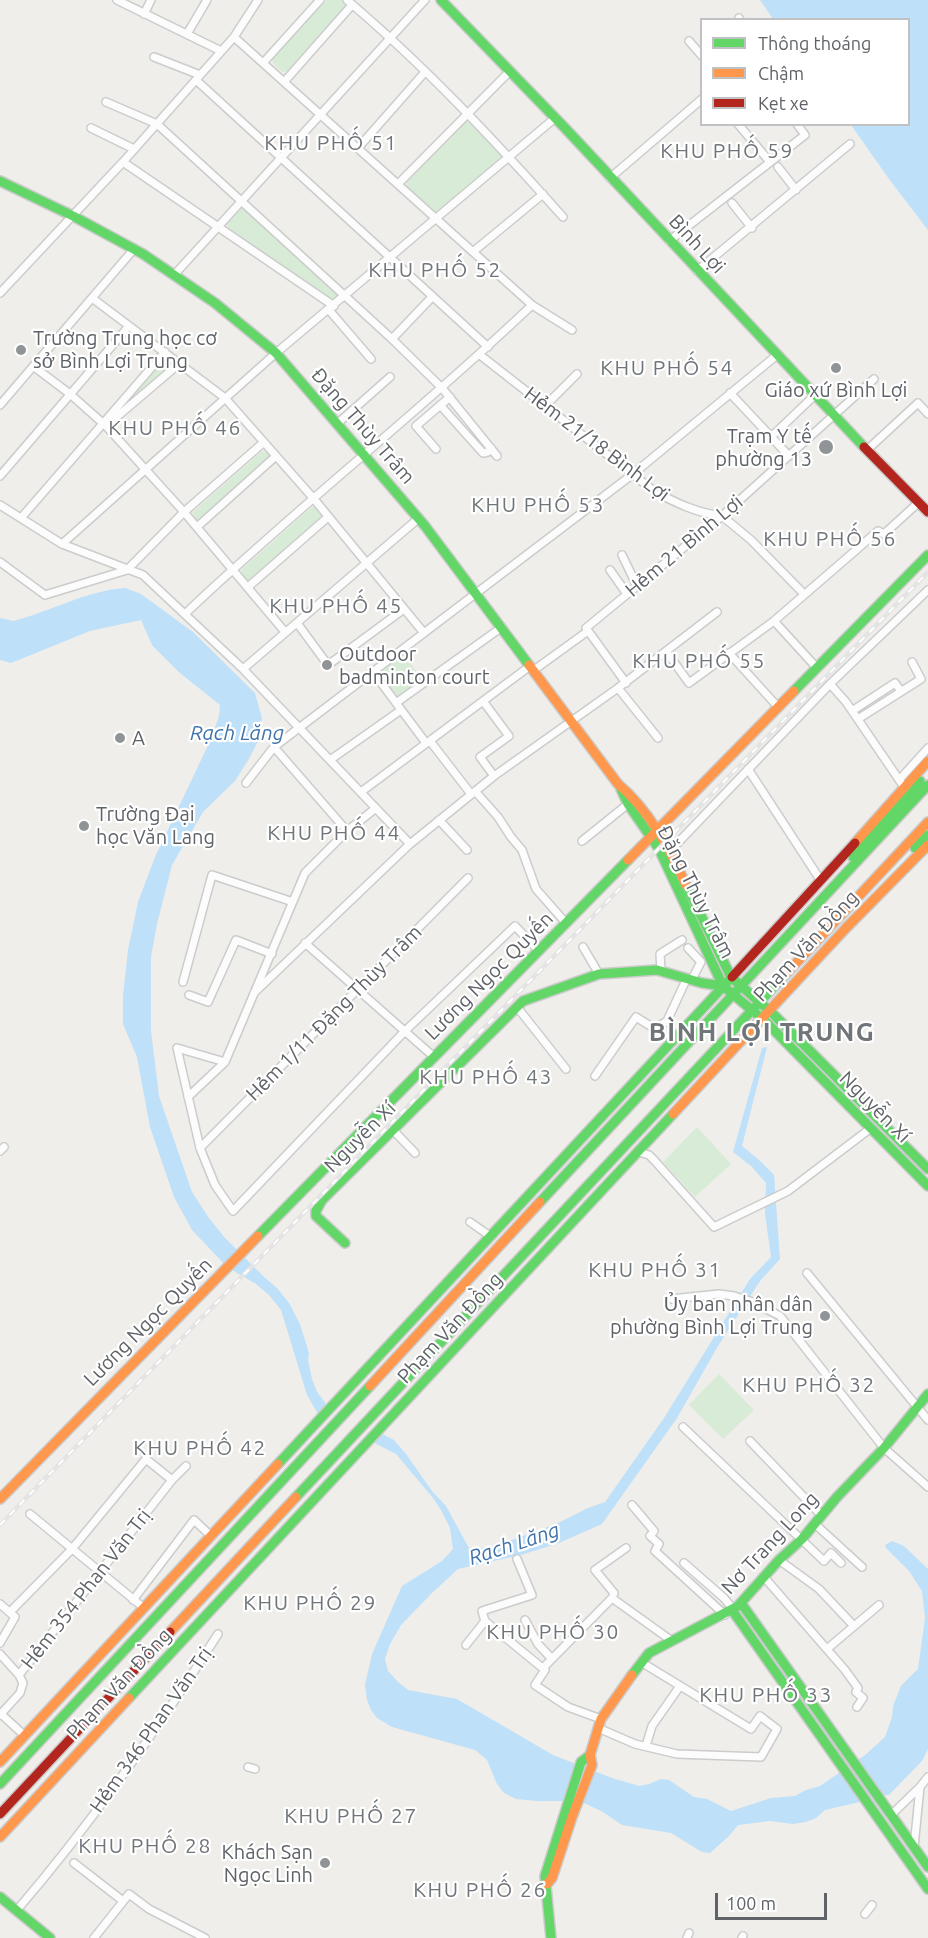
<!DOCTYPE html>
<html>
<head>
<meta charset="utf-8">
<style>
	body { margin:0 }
	#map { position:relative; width:928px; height:1938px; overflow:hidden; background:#efeeea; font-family:Ubuntu,sans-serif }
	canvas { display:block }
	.legend { position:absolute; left:700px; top:18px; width:210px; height:108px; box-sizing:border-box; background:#fff; border:2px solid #bfc1c3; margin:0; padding:8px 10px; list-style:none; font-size:18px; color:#5f6368 }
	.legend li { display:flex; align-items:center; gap:12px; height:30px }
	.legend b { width:30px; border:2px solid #bfc1c3 }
	.scale { position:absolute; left:715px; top:1893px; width:112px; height:27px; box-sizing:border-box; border:3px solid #5f6368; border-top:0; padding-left:8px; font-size:18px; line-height:21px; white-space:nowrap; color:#5f6368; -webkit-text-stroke:4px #fff; paint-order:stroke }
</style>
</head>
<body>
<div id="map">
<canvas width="928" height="1938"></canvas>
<ul class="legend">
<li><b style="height:8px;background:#63d668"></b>Thông thoáng</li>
<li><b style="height:8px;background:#ff974d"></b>Chậm</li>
<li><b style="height:8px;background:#b3261e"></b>Kẹt xe</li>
</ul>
<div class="scale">100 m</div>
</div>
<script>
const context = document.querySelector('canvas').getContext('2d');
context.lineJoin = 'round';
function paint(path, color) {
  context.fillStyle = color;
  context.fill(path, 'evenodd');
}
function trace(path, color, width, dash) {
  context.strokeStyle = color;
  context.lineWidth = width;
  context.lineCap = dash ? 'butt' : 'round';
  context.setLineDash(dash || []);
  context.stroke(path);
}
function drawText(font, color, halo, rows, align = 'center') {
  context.font = font + ' Ubuntu,sans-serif';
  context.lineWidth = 4.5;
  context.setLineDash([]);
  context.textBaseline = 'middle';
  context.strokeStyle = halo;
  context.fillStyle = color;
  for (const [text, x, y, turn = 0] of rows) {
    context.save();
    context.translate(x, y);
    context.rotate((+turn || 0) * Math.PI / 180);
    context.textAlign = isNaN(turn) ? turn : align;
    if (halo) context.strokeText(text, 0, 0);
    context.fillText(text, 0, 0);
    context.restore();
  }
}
paint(new Path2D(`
	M326,0H342L346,3L345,7L286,72H282L273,63L272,59Z
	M466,121L469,122L503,155L502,159L440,212L435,213L407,187V182Z
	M241,209H245L337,295L333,299L329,298L228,228L227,224Z
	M164,361H169L171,364L169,367L122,409L121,408Z
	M266,451L269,455V458L199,520H195L193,512L261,452Z
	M312,507H317L323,513L322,518L250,581H246L241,574L242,569Z
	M402,652L424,682L396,702L374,672Z
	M697,1127L731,1164L695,1197L663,1162Z
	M719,1374L754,1410L723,1439L689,1405Z`), '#d8ebd6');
paint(new Path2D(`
	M760,0H928V230L889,179L851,125L908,124V20L773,19Z
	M125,588L141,594L193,632L255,693L262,718L258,741L250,757L235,781L203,812L172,865L157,924L151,957V1031L159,1096L192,1192L209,1218L225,1238L264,1277L277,1288L289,1303L300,1324L309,1353L308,1360L312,1379L317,1392L327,1405L394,1440L406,1454L432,1491L446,1506L470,1550L501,1544L556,1524L588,1508L605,1502L664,1418L750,1279L771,1257L765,1214L766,1183L751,1166L733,1152L762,1048L767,1047L742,1146L758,1159L774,1175L780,1259L760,1281L718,1346L677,1418L602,1524L559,1543L521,1555L458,1569L432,1593L401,1625L390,1644L385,1659L388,1671L398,1682L408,1690L457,1699L553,1755L612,1778L639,1786L649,1784L661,1779L669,1780L694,1797L707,1799L731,1811L771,1798L795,1796L806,1790L820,1786L865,1755L885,1737L892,1717L893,1706L901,1686L918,1669L925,1618L922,1591L909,1571L886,1548L885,1545L892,1541L904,1546L928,1569V1749L922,1761L889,1795L873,1796L864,1801L825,1810L816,1818L806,1822L793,1824L770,1821L738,1825L729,1836L710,1853L702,1852L671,1833L622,1825L603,1812L580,1801H537L516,1799L504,1793L497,1784L487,1760L475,1750L392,1727L377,1718L371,1710L367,1700L365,1685L372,1654L402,1586L442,1561L453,1549L450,1528L441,1510L433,1498L396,1454L318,1414L307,1395L281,1310L269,1295L256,1284L227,1267L192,1230L174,1197L150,1127L137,1057L123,1024V995L128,950L138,902L155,857L211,739L219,716L220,705L180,673L152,645L141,620L90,631L11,663L0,660V618L14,621C51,611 86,591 125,588Z`), '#bfe0f9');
paint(new Path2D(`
	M330,1402L384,1431L371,1444L317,1417Z`), '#efeeea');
const street = new Path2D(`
	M117,0L221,51
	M347,0C425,66 495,141 563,217
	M144,14L151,0
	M739,18L740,20
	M187,34L207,0
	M234,37L532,305L572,330
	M689,41L702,56
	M154,57L200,75
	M263,63L320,0
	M196,80L488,347
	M284,82L352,5
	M106,102L157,124L392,339L442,388L497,456
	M738,124L770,162
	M91,128L134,149
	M358,148L425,72
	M123,162L334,306
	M778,167L796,190
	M610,178L702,99
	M398,184L510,71
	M732,203L752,228
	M669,241L805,135L797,124
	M474,251L543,194
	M697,271L850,144
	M175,274L425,0
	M0,293L123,162L234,37L258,0
	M92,298L225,398L314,499L424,633
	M329,310L371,359
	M392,339L432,297
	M480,355L654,491C676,503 697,513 722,516
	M33,366L70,394L106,426L184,512L285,632
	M730,393L789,456
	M0,405L134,249
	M440,405L483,453L488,452L491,448
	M545,406L577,374
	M338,423L390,377
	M106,426L180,363
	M771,437L815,395
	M436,449L416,426L450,397
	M867,450L918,403L928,414
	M0,476L129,326
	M0,505L62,544L143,575L243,669L410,844
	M722,516L751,540L804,594
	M21,518L165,352
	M197,527L276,456
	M62,544L276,353L555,118
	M622,555L637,586
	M0,562L45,595L127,570
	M127,570L184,512L264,442
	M610,570L627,594
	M248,587L328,517
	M186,613C298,506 420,412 532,305
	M774,621L817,668
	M297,623L328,665L404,609
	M666,651L689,683L774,621L878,531L884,534L918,503
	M729,653L778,707
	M243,669L419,518
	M534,670L588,631
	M373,672L426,743
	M626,683L586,628L722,516L874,379
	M830,684L846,702L904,787
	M618,688L658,738
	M483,701L509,736L480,757L494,776
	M396,703L502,627
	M852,711L895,683L901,691
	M858,719L921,679L912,662
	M430,741L471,794
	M330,760L401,710
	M748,769L821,881
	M899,780L928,748
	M246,783L274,747L633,474L777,355
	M475,791L498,817L511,837L522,850L536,889L566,923
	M361,792L530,666
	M439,820L467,850
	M347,831L376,808
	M582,841L628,804
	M670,851L830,684L928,590
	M305,943L434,1057
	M583,947L599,974
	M688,948L701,962L692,979
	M661,970L660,954L682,940
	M183,982L212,875L293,902
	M254,993L410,844L494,776L618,688L717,612
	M189,995L208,1002L236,940L272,954
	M517,1007L566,1069
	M225,1062L177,1048L200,1148L215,1185L233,1211L405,1031L515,926L539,951
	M595,1076L636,1017L655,1029L667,1021L687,978
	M188,1097L225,1062L305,873L347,831L274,747
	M393,1130L415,1153
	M200,1148L468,878
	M0,1151L4,1147
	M639,1152L649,1155L654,1160L714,1227L788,1191L871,1128
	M470,1222L490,1236
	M807,1273L928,1420
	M671,1299L719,1294L734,1296L753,1302L780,1316L884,1448L928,1487
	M683,1427L824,1561L831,1553L841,1563
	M750,1441L822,1516
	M632,1505L654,1531L650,1536L659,1544L655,1551L725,1615
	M30,1514L144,1608
	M815,1524L862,1567
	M517,1559L532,1595L482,1611L485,1621L545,1670L535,1685L568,1707L601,1719
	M779,1560L819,1589L854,1626
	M684,1563L724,1598L733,1609
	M764,1577L845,1670L858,1688L856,1692L863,1698L857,1707
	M612,1598L672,1641
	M612,1598L614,1593L595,1570L626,1548
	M133,1600L194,1520L211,1536
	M0,1604L15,1617L0,1643
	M10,1612L72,1549L146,1459L172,1480
	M525,1620L538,1644L552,1659
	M466,1645L485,1621
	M827,1649L879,1605
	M0,1654L19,1675
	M543,1668L612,1598
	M1,1714L25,1736
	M0,1715L20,1693L23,1683L19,1675L172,1480L186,1466
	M598,1728L635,1744L677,1754L761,1757L777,1729L760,1716L751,1729L641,1662
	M646,1746L652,1726L680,1686
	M248,1767L255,1769
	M891,1815L920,1787L928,1777
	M914,1847L920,1787
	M74,1863L123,1901
	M17,1910C91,1824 157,1730 218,1634
	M865,1914L872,1905
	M94,1938L129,1894L149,1909L205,1938
	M687,1938L689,1933
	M742,1938L743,1936`);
const fast = new Path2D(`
	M441,0L564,127L864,447
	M0,181L73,216L143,254L215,303L276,353L425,526L529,665
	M794,691L928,555
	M621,789L628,804L659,849L723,986
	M915,848L928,835
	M853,857L920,781
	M686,885L731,977L772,1013L928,1169
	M540,1202L928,785
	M258,1236L628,860
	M345,1243L316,1216V1211L322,1200L523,1001L599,974L657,970L702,983L723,986L765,1021L928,1186
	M278,1464L732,977
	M296,1497L785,975
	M741,1603L928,1867
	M732,1610L928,1889
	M632,1675L649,1653L738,1606L779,1560L802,1539L837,1497L884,1448L928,1394
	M129,1698L673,1114
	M0,1784L370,1386
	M0,1897L50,1938
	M551,1938L545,1876L581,1762L590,1755`);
const slow = new Path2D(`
	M529,665L618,784C649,810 669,848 686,885
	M855,843L928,761
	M628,860L794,691
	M785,975L928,822
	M673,1114L846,928L928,845
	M370,1386L540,1202
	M0,1499L258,1236
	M170,1632L296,1497
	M0,1762L278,1464
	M0,1837L129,1698
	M547,1884L552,1878L572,1817L592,1765L590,1755L601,1719L632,1675`);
const jam = new Path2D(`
	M864,447L928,512
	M732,977L855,843
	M0,1814L170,1632`);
trace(street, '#cbcccc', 10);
trace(fast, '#cacacb', 12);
trace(slow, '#cacacb', 12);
trace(jam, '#cacacb', 12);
trace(street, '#fdfcfc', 7);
trace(fast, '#63d668', 9);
trace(slow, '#ff974d', 9);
trace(jam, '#b3261e', 9);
const rail = new Path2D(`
	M0,1525L928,572`);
trace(rail, '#e4e4e4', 4.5);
trace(rail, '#fff', 2, [7]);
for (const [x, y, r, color] of [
	[21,350,6,"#919496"],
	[836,368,6,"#919496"],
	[826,447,8,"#919496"],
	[327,665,6,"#919496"],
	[120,738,6,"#919496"],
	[84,826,6,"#919496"],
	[825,1316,6,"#919496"],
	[325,1863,6,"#919496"]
]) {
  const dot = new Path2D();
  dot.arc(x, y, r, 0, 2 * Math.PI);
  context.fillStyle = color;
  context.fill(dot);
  trace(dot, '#fff', 2);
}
drawText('20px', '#5f6368', '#fff', [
	["Bình Lợi",697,244,47],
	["Đặng Thùy Trâm",363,426,49],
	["Hẻm 21/18 Bình Lợi",597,444,37],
	["Hẻm 21 Bình Lợi",684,546,-40],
	["Đặng Thùy Trâm",696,892,63],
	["Phạm Văn Đồng",806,946,-47],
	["Lương Ngọc Quyến",489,976,-45],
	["Hẻm 1/11 Đặng Thùy Trâm",334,1013,-45],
	["Nguyễn Xí",875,1107,45],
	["Nguyễn Xí",360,1137,-45],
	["Lương Ngọc Quyến",148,1322,-45],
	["Phạm Văn Đồng",450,1328,-47],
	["Nơ Trang Long",770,1543,-47],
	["Hẻm 354 Phan Văn Trị",86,1589,-52],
	["Phạm Văn Đồng",119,1684,-47],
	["Hẻm 346 Phan Văn Trị",151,1730,-55]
]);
drawText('20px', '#5f6368', '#fff', [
	["Trường Trung học cơ",33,338],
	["sở Bình Lợi Trung",33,361],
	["Giáo xứ Bình Lợi",836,390,"center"],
	["Trạm Y tế",812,436,"right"],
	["phường 13",812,459,"right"],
	["Outdoor",339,654],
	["badminton court",339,677],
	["A",132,738],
	["Trường Đại",96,814],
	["học Văn Lang",96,837],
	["Ủy ban nhân dân",813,1304,"right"],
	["phường Bình Lợi Trung",813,1327,"right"],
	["Khách Sạn",313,1852,"right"],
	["Ngọc Linh",313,1875,"right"]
], 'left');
context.letterSpacing = '1.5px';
drawText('21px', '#70757a', '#fff', [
	["KHU PHỐ 51",331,143],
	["KHU PHỐ 59",727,151],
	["KHU PHỐ 52",435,270],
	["KHU PHỐ 54",667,368],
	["KHU PHỐ 46",175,428],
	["KHU PHỐ 53",538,505],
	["KHU PHỐ 56",830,539],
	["KHU PHỐ 45",336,606],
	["KHU PHỐ 55",699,661],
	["KHU PHỐ 44",334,833],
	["KHU PHỐ 43",486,1077],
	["KHU PHỐ 31",655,1270],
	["KHU PHỐ 32",809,1385],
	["KHU PHỐ 42",200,1448],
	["KHU PHỐ 29",310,1603],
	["KHU PHỐ 30",553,1632],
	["KHU PHỐ 33",766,1695],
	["KHU PHỐ 27",351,1816],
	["KHU PHỐ 28",145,1846],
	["KHU PHỐ 26",480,1890]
]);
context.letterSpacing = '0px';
drawText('italic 21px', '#4174aa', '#fff', [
	["Rạch Lăng",237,733],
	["Rạch Lăng",514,1544,-18]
]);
context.letterSpacing = '1.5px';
drawText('bold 26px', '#70757a', '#fff', [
	["BÌNH LỢI TRUNG",762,1032]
]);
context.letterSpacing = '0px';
</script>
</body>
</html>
